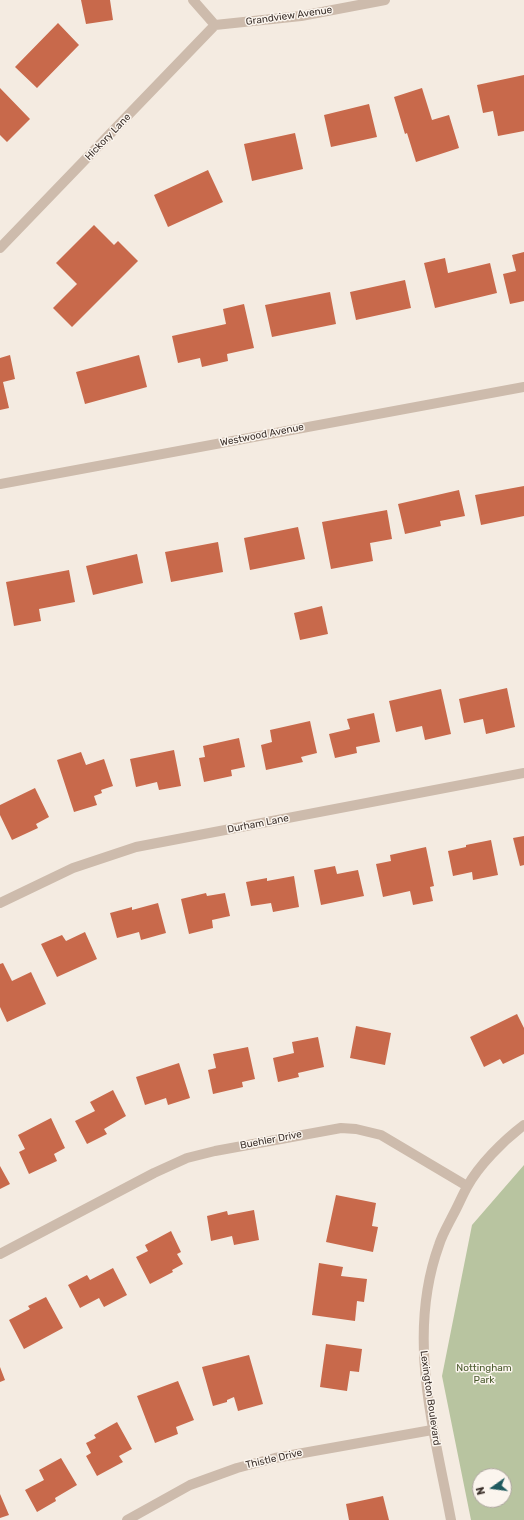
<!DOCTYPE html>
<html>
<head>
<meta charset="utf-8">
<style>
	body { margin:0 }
	#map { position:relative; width:524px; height:1520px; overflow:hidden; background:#f4ebe1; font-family:Rubik,sans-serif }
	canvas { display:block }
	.north { position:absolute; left:472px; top:1468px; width:40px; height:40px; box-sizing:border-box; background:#fbf5ee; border:1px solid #aea6a0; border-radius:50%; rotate:256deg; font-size:11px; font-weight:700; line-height:16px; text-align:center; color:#3b302b }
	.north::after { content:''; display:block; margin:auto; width:14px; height:18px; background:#1f5a5e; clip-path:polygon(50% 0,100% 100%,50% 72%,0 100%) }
</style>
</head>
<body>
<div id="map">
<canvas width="524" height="1520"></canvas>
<div class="north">N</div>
</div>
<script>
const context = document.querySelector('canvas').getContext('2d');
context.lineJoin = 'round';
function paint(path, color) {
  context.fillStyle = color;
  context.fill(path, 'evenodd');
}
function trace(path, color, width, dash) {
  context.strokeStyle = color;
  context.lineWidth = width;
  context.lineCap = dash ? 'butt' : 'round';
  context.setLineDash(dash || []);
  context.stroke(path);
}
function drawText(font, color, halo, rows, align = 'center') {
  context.font = font + ' Rubik,sans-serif';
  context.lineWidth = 3;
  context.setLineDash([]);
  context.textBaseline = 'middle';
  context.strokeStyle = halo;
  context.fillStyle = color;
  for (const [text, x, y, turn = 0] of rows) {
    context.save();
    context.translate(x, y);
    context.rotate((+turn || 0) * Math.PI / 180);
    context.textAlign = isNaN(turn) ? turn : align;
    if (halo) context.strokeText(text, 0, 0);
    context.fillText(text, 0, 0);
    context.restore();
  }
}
paint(new Path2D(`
	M524,1165V1520H471L442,1376L472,1225ZM480,1476H504V1500H480Z`), '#b8c4a0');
paint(new Path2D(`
	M81,0H110L113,20L86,24Z
	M58,23L79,45L37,88L15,67Z
	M524,75V131L498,136L493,111L483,113L477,85Z
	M0,88L30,119L7,142L0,135Z
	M422,88L432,120L449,115L459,148L416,162L407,133L405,134L394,97Z
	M369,104L377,137L331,147L324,115Z
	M295,133L303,169L252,181L244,144Z
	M208,170L223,202L168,227L154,195Z
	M94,225L114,245L118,241L138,261L72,327L53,308L77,284L56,263Z
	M524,252V301L510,304L503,274L516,271L512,255Z
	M445,258L448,273L490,263L497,293L435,308L424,263Z
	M405,280L411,308L356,320L350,292Z
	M330,292L336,324L272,337L265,305Z
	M244,304L254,348L227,354L228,361L202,367L200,358L178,363L172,336L226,324L223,309Z
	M10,355L15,379L3,382L9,408L0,410V358Z
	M139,355L147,387L85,404L76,372Z
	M524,486V516L481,525L475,495Z
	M459,490L465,516L440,521L441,526L405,534L398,504Z
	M387,510L392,539L370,543L373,561L331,569L322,522Z
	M298,527L305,559L250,570L244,538Z
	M218,542L223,572L171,582L165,552Z
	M137,554L143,583L93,595L86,566Z
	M69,570L75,602L39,609L41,621L14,626L6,582Z
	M322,606L328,634L300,640L294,613Z
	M507,688L515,727L486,734L483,719L464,723L459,699Z
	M441,689L451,734L425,740L422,726L396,732L389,701Z
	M374,713L380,742L356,747L357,753L335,758L329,734L350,729L347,719Z
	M310,721L317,753L301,757L303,762L266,770L261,745L272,742L270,730Z
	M239,738L245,767L231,770L232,776L204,782L199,758L205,757L203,746Z
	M174,750L181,786L159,790L157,782L136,787L130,759Z
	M81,752L86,765L104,759L113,786L101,790L102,793L94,796L97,805L74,812L57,760Z
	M35,788L49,817L36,824L38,828L12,840L0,815V805Z
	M524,836V865L520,866L513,838Z
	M491,840L498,875L473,880L472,872L453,876L448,851L466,847V845Z
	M426,847L434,886L430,887L433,901L413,905L410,891L383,897L376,864L391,861L390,855Z
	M335,866L337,874L358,870L364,896L321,905L314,870Z
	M294,876L299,907L273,912L271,903L251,906L246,882L267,878V881Z
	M206,893L207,896L225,893L230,916L212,920L213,928L189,934L181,899Z
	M158,903L166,933L141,940L139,932L117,938L110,913L132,907V910Z
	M85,932L97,959L57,977L41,944L62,935L66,941Z
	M3,963L12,981L31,972L46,1004L7,1022L0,1007V964Z
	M517,1014L524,1028V1054L503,1064L500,1059L484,1067L470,1037Z
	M356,1026L391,1033L385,1065L350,1058Z
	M318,1037L324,1067L298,1073L299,1077L278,1082L273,1058L294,1053L292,1042Z
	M248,1047L255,1079L242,1082L243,1087L213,1094L208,1070L216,1068L213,1054Z
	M179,1063L190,1098L168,1105L166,1098L145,1105L136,1077Z
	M113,1090L126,1116L104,1129L107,1134L87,1144L75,1121L95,1111L90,1102Z
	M51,1118L65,1148L54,1154L57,1161L29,1174L19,1152L25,1149L18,1135Z
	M0,1166L10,1184L0,1189Z
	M336,1195L376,1203L372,1226L378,1227L373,1252L326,1242Z
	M254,1210L259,1240L234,1245L232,1236L211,1241L207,1216L227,1211L228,1215Z
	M171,1231L181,1252L177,1254L183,1264L172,1270L173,1272L150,1284L136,1257L148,1251L145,1245Z
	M319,1263L343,1267L341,1276L367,1279L364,1302L357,1301L355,1321L312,1315Z
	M113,1268L127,1295L104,1307L99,1298L80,1308L68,1285L87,1275L90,1280Z
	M46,1297L63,1328L24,1349L9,1320L30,1309L28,1306Z
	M326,1344L362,1349L359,1372L350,1371L347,1391L320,1387Z
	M249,1355L263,1404L238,1411L234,1397L227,1400V1402L213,1406L202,1367Z
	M0,1367L5,1380L0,1382Z
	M178,1381L194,1420L176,1427L178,1434L155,1443L137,1396Z
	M117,1422L132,1449L119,1456L123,1462L97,1476L86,1456L91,1453L86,1443L96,1438L94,1435Z
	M61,1458L77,1485L55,1498L56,1501L37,1512L25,1490L44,1480L39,1470Z
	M0,1494L9,1515L0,1518Z
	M383,1496L389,1520H349L346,1504Z`), '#c8694b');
trace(new Path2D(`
	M193,0L215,25
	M215,25L301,16L385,0
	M0,248L215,25
	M0,484L524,387
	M0,903L73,868L136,847L524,773
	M0,1254L154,1173L187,1158L215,1151L341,1128L356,1129L381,1135L467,1186
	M127,1520L190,1485L237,1468L275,1458L432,1430
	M451,1520C434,1429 406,1336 439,1245C442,1235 448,1225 453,1215C458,1206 462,1196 467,1187C479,1165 503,1141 524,1125`), '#cdbbac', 10);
drawText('10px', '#3b302b', '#fbf5ee', [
	["Grandview Avenue",289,16,-8],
	["Hickory Lane",108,137,-46],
	["Westwood Avenue",262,435,-11],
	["Durham Lane",258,824,-11],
	["Buehler Drive",271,1140,-11],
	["Lexington Boulevard",430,1398,82],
	["Thistle Drive",274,1459,-13]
]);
drawText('10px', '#4a5a2e', '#fbf5ee', [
	["Nottingham",484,1368],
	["Park",484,1380]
]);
</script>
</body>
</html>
